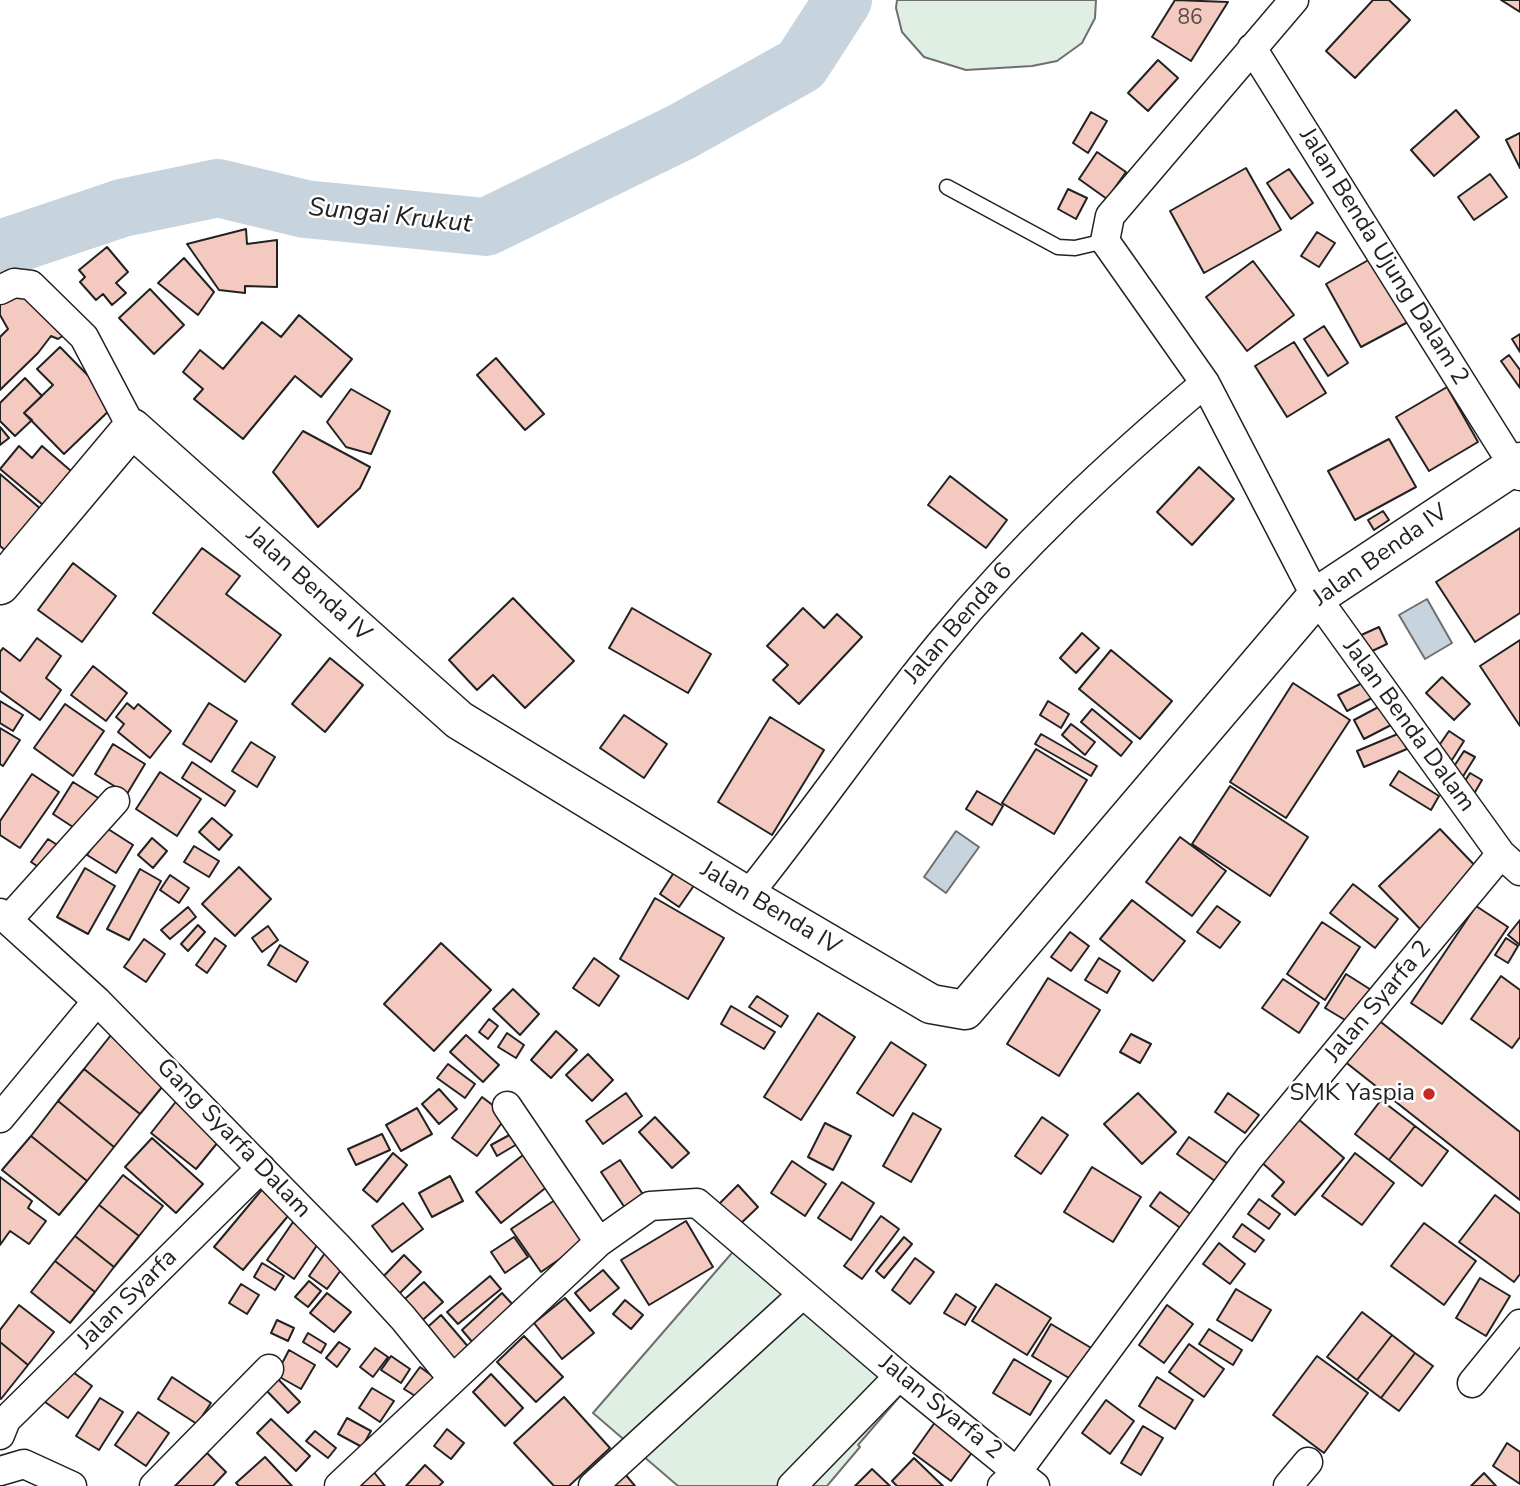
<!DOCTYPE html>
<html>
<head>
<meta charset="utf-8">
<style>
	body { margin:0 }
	canvas { display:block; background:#fff }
</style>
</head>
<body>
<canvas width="1520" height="1486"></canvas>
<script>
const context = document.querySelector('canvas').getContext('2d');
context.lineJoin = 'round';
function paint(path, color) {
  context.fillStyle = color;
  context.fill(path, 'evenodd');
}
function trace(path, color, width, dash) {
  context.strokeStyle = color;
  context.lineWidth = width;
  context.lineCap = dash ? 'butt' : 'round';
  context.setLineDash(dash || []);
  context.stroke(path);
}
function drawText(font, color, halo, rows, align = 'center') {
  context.font = font + ' "Nunito Sans",sans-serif';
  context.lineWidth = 5;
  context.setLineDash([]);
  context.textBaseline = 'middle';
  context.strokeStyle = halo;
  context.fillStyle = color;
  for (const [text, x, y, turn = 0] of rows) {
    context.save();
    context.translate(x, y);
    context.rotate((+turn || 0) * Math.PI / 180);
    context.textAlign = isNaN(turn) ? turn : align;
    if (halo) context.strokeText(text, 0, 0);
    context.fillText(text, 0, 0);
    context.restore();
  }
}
const green = new Path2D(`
	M897,0H1096L1095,18L1082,43L1057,61L1032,66L966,70L924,57L902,32L896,8Z
	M751,1231L918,1375L858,1445L860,1447L827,1486H678L593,1413Z`);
paint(green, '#e0efe3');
trace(green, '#6f6f6f', 2);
const water = new Path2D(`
	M1427,599L1452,643L1425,659L1399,615Z
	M956,831L979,847L946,893L924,877Z`);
paint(water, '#c7d3dd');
trace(water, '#6f6f6f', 2);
trace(new Path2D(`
	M0,249L122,208L218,188L305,209L486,227L681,132L801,65L843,0`), '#c7d3dd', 58);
const building = new Path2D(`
	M1175,0L1228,2L1191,61L1152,37Z
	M1373,0H1389L1410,20L1355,78L1326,51Z
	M1501,0H1520V12Z
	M1158,60L1178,78L1148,111L1128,93Z
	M1456,110L1479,137L1434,176L1411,150Z
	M1091,112L1107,121L1088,153L1073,143Z
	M1520,133V168L1506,140Z
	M1097,152L1126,172L1107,199L1079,179Z
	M1246,168L1281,230L1204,273L1170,211Z
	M1289,169L1313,203L1291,219L1267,183Z
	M1490,174L1507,197L1474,220L1458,197Z
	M1068,189L1087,198L1076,219L1058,209Z
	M246,229L247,244L277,240V287L245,286V293L219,290L187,244Z
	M1317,232L1335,243L1319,267L1301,256Z
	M107,247L128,272L116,283L126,293L112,305L103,294L96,300L80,282L85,277L79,270Z
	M184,258L214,292L198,315L158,283Z
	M1372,258L1408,322L1361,347L1326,284Z
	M1253,261L1294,315L1247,351L1206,297Z
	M23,285L72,330L58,339L51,336L38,353L0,390V337L8,329L0,315V302Z
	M150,289L184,325L154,354L119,318Z
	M299,315L352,359L321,397L295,376L243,439L194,399L203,389L183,372L200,350L223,369L262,322L281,337Z
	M1324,326L1348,363L1328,376L1304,339Z
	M1520,334V352L1512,339Z
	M1294,342L1326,393L1287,417L1255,366Z
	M60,347L116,404L64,454L24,413L53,385L37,369Z
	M1509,355L1520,370V388L1501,361Z
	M496,358L544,414L525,430L477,375Z
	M25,378L42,396L24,413L32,420L15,436L0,421V403Z
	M1447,387L1478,442L1429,471L1396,417Z
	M351,389L390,411L371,454L346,447L327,422Z
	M0,427L9,438L0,445Z
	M303,431L370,467L360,488L318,527L273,472Z
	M1389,439L1416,487L1355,520L1328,471Z
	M19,446L32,458L42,446L71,471L43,505L0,469Z
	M1199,467L1234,499L1192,545L1157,512Z
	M0,474L42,510L7,552L0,546Z
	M950,476L1007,520L986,548L928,505Z
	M1383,511L1389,520L1374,530L1368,520Z
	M1520,528V613L1475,642L1436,582Z
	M202,548L240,576L226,594L281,635L245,682L153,613Z
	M73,563L116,596L82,642L38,610Z
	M513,598L574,661L525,708L493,675L477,690L449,660Z
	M632,608L711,654L688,693L609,648Z
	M803,608L824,628L837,614L862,637L799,704L773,680L788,665L767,646Z
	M1379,627L1387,644L1368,653L1359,636Z
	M1082,633L1099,648L1076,673L1060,658Z
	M37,638L61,656L46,678L61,690L40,720L0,691V652L3,648L20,661Z
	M1520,640V726L1480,666Z
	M1111,650L1172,701L1140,739L1079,689Z
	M330,658L363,685L325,732L292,704Z
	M93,666L127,693L106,721L71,695Z
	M1442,677L1470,704L1454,720L1426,693Z
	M1366,681L1374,697L1347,711L1338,695Z
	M1293,683L1350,720L1286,818L1230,782Z
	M0,701L23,715L13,731L0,723Z
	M1048,701L1069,714L1061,728L1040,715Z
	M127,703L134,709L138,704L171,731L150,758L118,732L124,724L116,717Z
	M209,703L237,721L211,762L183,744Z
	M65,704L104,731L73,776L34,748Z
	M1384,704L1395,723L1364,739L1354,720Z
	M1092,709L1132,742L1121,756L1081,722Z
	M624,715L667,744L644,778L600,748Z
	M770,717L824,750L772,835L718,802Z
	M1071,724L1095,742L1085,755L1062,735Z
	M0,728L20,740L3,766L0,764Z
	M1449,731L1464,741L1452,760L1436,750Z
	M1400,733L1407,749L1364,767L1357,751Z
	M1041,734L1097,766L1091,776L1035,744Z
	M251,742L275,757L257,787L232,771Z
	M113,744L145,764L127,794L95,774Z
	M1036,749L1087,780L1054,834L1002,803Z
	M1464,751L1475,757L1462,778L1451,771Z
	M192,762L235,791L225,806L182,778Z
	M1399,771L1439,796L1431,810L1390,785Z
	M160,772L201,799L177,836L136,809Z
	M1470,773L1482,780L1471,799L1458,792Z
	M32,774L59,792L20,848L0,835V821Z
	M73,782L100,799L79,831L53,814Z
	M1230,786L1308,837L1270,896L1192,844Z
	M977,791L1003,806L992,825L966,809Z
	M212,818L232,835L219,850L199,832Z
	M105,827L133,845L116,873L87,855Z
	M1440,829L1482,873L1421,930L1379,886Z
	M1180,837L1226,871L1192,916L1146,882Z
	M152,838L167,851L153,868L138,855Z
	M48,839L62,848L46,872L31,862Z
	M194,846L219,861L209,877L184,862Z
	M682,860L702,874L679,907L660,894Z
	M239,867L271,899L235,936L202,904Z
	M85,868L115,886L88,934L57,917Z
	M140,869L161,881L129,940L107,929Z
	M170,875L189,888L179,903L160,890Z
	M1353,884L1398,919L1375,948L1330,913Z
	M655,898L724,938L688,999L620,959Z
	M1132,900L1185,941L1153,981L1100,939Z
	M1217,906L1240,922L1220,948L1197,932Z
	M1476,906L1508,927L1442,1024L1411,1003Z
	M188,907L196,917L170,939L161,930Z
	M1520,920V945L1508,935Z
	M1322,922L1360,947L1325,1000L1287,974Z
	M198,925L205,932L188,951L181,944Z
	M268,926L278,940L262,952L252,938Z
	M1070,932L1089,946L1071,971L1051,957Z
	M215,938L226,946L207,973L196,965Z
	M1506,938L1518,946L1508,963L1495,955Z
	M144,939L165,954L146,982L124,967Z
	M441,943L491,990L434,1051L384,1004Z
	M280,945L308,962L296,982L268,965Z
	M594,958L619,976L599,1006L573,988Z
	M1099,958L1120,971L1107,993L1085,980Z
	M1346,974L1376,993L1355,1026L1325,1008Z
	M1501,976L1520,990V1037L1512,1048L1471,1019Z
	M1048,978L1100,1010L1059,1076L1007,1044Z
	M1283,979L1319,1003L1299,1033L1262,1008Z
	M513,989L539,1014L520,1035L493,1009Z
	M757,996L788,1016L781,1027L749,1007Z
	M731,1006L775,1032L764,1049L721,1024Z
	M818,1013L855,1037L801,1120L764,1097Z
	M1372,1015L1520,1132V1200L1339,1057Z
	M489,1019L498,1026L488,1039L479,1032Z
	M556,1031L577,1050L551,1078L531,1060Z
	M507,1033L524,1045L516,1058L498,1047Z
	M1131,1034L1151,1044L1140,1063L1120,1052Z
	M111,1035L167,1081L140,1114L84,1069Z
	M466,1035L499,1065L483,1082L450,1052Z
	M891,1042L926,1065L893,1116L857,1093Z
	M588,1054L613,1080L592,1101L566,1075Z
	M448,1064L475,1084L465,1098L437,1078Z
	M84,1069L140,1114L114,1147L58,1101Z
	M439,1089L457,1109L439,1124L422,1104Z
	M626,1093L642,1116L603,1144L586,1121Z
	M1138,1093L1176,1132L1142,1164L1104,1124Z
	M1228,1093L1259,1115L1245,1133L1215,1112Z
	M482,1097L507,1116L477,1156L452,1138Z
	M178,1099L223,1136L196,1169L151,1133Z
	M1381,1100L1415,1126L1389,1160L1355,1134Z
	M58,1101L114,1147L87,1181L31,1136Z
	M417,1108L432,1134L401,1151L386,1125Z
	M913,1113L941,1129L911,1182L883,1166Z
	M655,1117L689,1153L672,1168L639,1132Z
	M1042,1117L1068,1135L1041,1174L1015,1156Z
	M1297,1118L1344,1158L1295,1215L1272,1196L1284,1182L1260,1161Z
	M825,1123L851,1136L833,1170L808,1157Z
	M1415,1126L1448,1151L1422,1186L1389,1160Z
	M513,1133L519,1143L497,1156L491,1145Z
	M382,1134L390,1150L356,1165L348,1149Z
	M31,1136L87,1181L59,1215L2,1170Z
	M1189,1137L1227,1163L1215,1181L1177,1154Z
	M152,1138L203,1184L176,1213L125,1167Z
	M393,1153L407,1165L377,1202L363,1190Z
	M1355,1153L1394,1183L1362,1225L1322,1196Z
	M523,1155L548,1186L501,1223L476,1192Z
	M620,1160L644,1196L625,1208L601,1172Z
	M792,1161L826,1184L805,1216L771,1193Z
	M1092,1167L1141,1197L1113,1242L1064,1212Z
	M123,1175L163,1206L139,1236L99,1205Z
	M450,1176L463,1201L432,1217L419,1193Z
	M0,1177L32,1201L28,1208L46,1221L29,1244L10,1231L0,1245Z
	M842,1182L874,1203L851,1240L818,1218Z
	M738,1185L758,1207L736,1228L716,1207Z
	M265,1186L293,1210L243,1270L214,1247Z
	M1160,1192L1196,1218L1186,1232L1150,1206Z
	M1495,1195L1520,1214V1274L1514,1282L1459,1242Z
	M561,1196L590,1238L541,1272L511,1229Z
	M1259,1199L1280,1214L1269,1229L1248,1214Z
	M403,1203L423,1229L392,1252L372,1226Z
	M99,1205L139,1236L114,1267L75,1236Z
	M881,1216L899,1229L862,1279L844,1266Z
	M686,1221L713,1267L649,1305L621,1260Z
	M293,1222L320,1241L294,1279L267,1260Z
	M1424,1223L1476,1261L1444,1305L1391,1266Z
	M1242,1224L1264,1240L1255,1252L1233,1237Z
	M75,1236L114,1267L95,1292L55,1261Z
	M514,1237L528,1257L505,1273L491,1252Z
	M904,1237L912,1244L884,1278L876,1271Z
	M1219,1243L1245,1264L1230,1284L1203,1264Z
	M325,1253L344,1266L327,1289L309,1276Z
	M404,1255L421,1272L396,1297L379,1281Z
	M915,1258L934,1272L910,1304L892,1290Z
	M55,1261L95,1292L70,1323L31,1292Z
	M262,1263L284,1276L275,1290L254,1277Z
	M603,1270L619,1288L590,1311L575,1293Z
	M490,1276L501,1289L458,1324L447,1312Z
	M1480,1278L1510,1296L1486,1336L1456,1318Z
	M309,1281L321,1291L308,1307L295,1297Z
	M424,1282L443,1302L417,1325L398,1305Z
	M241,1284L259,1295L247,1314L229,1303Z
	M996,1284L1051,1318L1027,1355L972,1321Z
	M1236,1289L1271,1310L1252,1341L1217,1320Z
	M327,1293L351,1312L334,1332L310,1313Z
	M502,1293L514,1306L473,1343L462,1330Z
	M956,1294L976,1307L965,1325L944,1313Z
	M565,1298L594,1333L562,1359L534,1323Z
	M625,1300L643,1315L631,1329L613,1314Z
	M19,1305L54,1332L28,1365L0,1342V1330Z
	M1167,1305L1193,1324L1164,1363L1139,1345Z
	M1362,1312L1392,1335L1357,1380L1327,1357Z
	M441,1315L471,1350L450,1367L421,1333Z
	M277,1320L294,1328L288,1341L271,1333Z
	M1051,1324L1093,1349L1074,1381L1032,1356Z
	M1209,1329L1242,1350L1233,1365L1199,1344Z
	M308,1333L326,1344L321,1353L303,1342Z
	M1392,1335L1415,1353L1381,1398L1357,1380Z
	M524,1336L563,1377L536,1402L497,1362Z
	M0,1342L28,1365L1,1399L0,1398Z
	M339,1342L350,1349L337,1367L326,1358Z
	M1189,1344L1224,1369L1204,1397L1169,1372Z
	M375,1348L388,1357L373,1377L360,1367Z
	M289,1350L315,1365L301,1389L276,1375Z
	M1415,1353L1433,1366L1399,1411L1381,1398Z
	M391,1356L410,1369L401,1383L381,1370Z
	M1317,1356L1368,1393L1324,1453L1273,1415Z
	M1014,1359L1051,1381L1030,1415L993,1393Z
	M66,1367L92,1386L68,1418L42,1400Z
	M420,1367L435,1378L420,1399L404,1389Z
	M491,1374L523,1408L505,1426L473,1392Z
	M172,1377L211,1403L197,1424L158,1399Z
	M1157,1377L1193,1400L1175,1429L1139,1406Z
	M277,1378L300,1402L288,1413L265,1389Z
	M372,1388L394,1401L380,1422L359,1408Z
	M564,1397L610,1448L569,1486H554L514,1443Z
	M100,1398L123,1412L99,1450L76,1436Z
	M1106,1400L1134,1421L1110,1454L1082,1433Z
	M138,1412L169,1433L146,1466L115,1445Z
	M347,1418L371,1431L362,1447L338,1434Z
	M938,1418L976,1447L951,1481L913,1453Z
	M271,1419L310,1456L296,1471L257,1433Z
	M1143,1426L1163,1438L1141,1475L1121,1463Z
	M447,1429L464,1443L451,1459L434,1446Z
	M315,1431L336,1448L328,1458L306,1441Z
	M1507,1443L1520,1452V1484L1493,1466Z
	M207,1453L226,1472L213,1486H175Z
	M265,1457L292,1486H239L236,1483Z
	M914,1458L943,1486H897L892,1481Z
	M425,1465L443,1482L439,1486H406Z
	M872,1469L890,1486H855Z
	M373,1471L385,1486H363L359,1482Z
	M1484,1473L1496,1486H1471Z
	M625,1474L635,1486H610Z`);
paint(building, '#f3c9c0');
trace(building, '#222', 2);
const lane = new Path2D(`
	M947,187L1058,247L1075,248L1105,241`);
const street = new Path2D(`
	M1294,0L1110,216L1105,241L1205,383L1316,597L1501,854L1520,871
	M1252,48L1520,476
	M0,290L14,283L31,285L84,337L132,428
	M747,896C814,813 873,725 941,643C1021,546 1109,464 1205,383
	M0,913L97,1001L337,1246L403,1318L452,1378
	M8,920L115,801
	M507,1106L599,1242
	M0,1118L97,1001
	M1472,1383L1520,1324
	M0,1435L6,1420L261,1168
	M0,1471L24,1464L72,1486
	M154,1486L269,1369
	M339,1486L599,1242L650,1206L697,1203L899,1376L1017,1472L1249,1158L1501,854
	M593,1486L803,1294
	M792,1486L899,1376
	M1002,1486L1017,1472L1035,1486
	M1288,1486L1308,1462`);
const secondary = new Path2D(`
	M0,585L132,428L459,720L747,896L931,1004L965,1010L1316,597L1520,462`);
trace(lane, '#222', 17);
trace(street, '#222', 31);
trace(secondary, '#222', 41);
trace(lane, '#fff', 14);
trace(street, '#fff', 28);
trace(secondary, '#fff', 38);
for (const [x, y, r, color] of [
	[1429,1094,7,"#c62828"]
]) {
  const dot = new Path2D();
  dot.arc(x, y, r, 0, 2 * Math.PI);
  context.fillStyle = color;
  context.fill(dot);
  trace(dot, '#fff', 2.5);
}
drawText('21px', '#564c4a', null, [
	["86",1190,19]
]);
drawText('24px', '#222', '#fff', [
	["Jalan Benda Ujung Dalam 2",1383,257,58],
	["Jalan Benda IV",1381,556,-35],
	["Jalan Benda IV",308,585,42],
	["Jalan Benda 6",959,624,-49],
	["Jalan Benda Dalam",1408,726,54],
	["Jalan Benda IV",770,909,31],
	["Jalan Syarfa 2",1379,1002,-50],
	["Gang Syarfa Dalam",233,1139,46],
	["Jalan Syarfa",128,1300,-45],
	["Jalan Syarfa 2",940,1408,39]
]);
drawText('24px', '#222', '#fff', [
	["SMK Yaspia",1415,1094]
], 'right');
drawText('italic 26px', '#222', '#fff', [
	["Sungai Krukut",390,217,6]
]);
</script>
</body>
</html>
